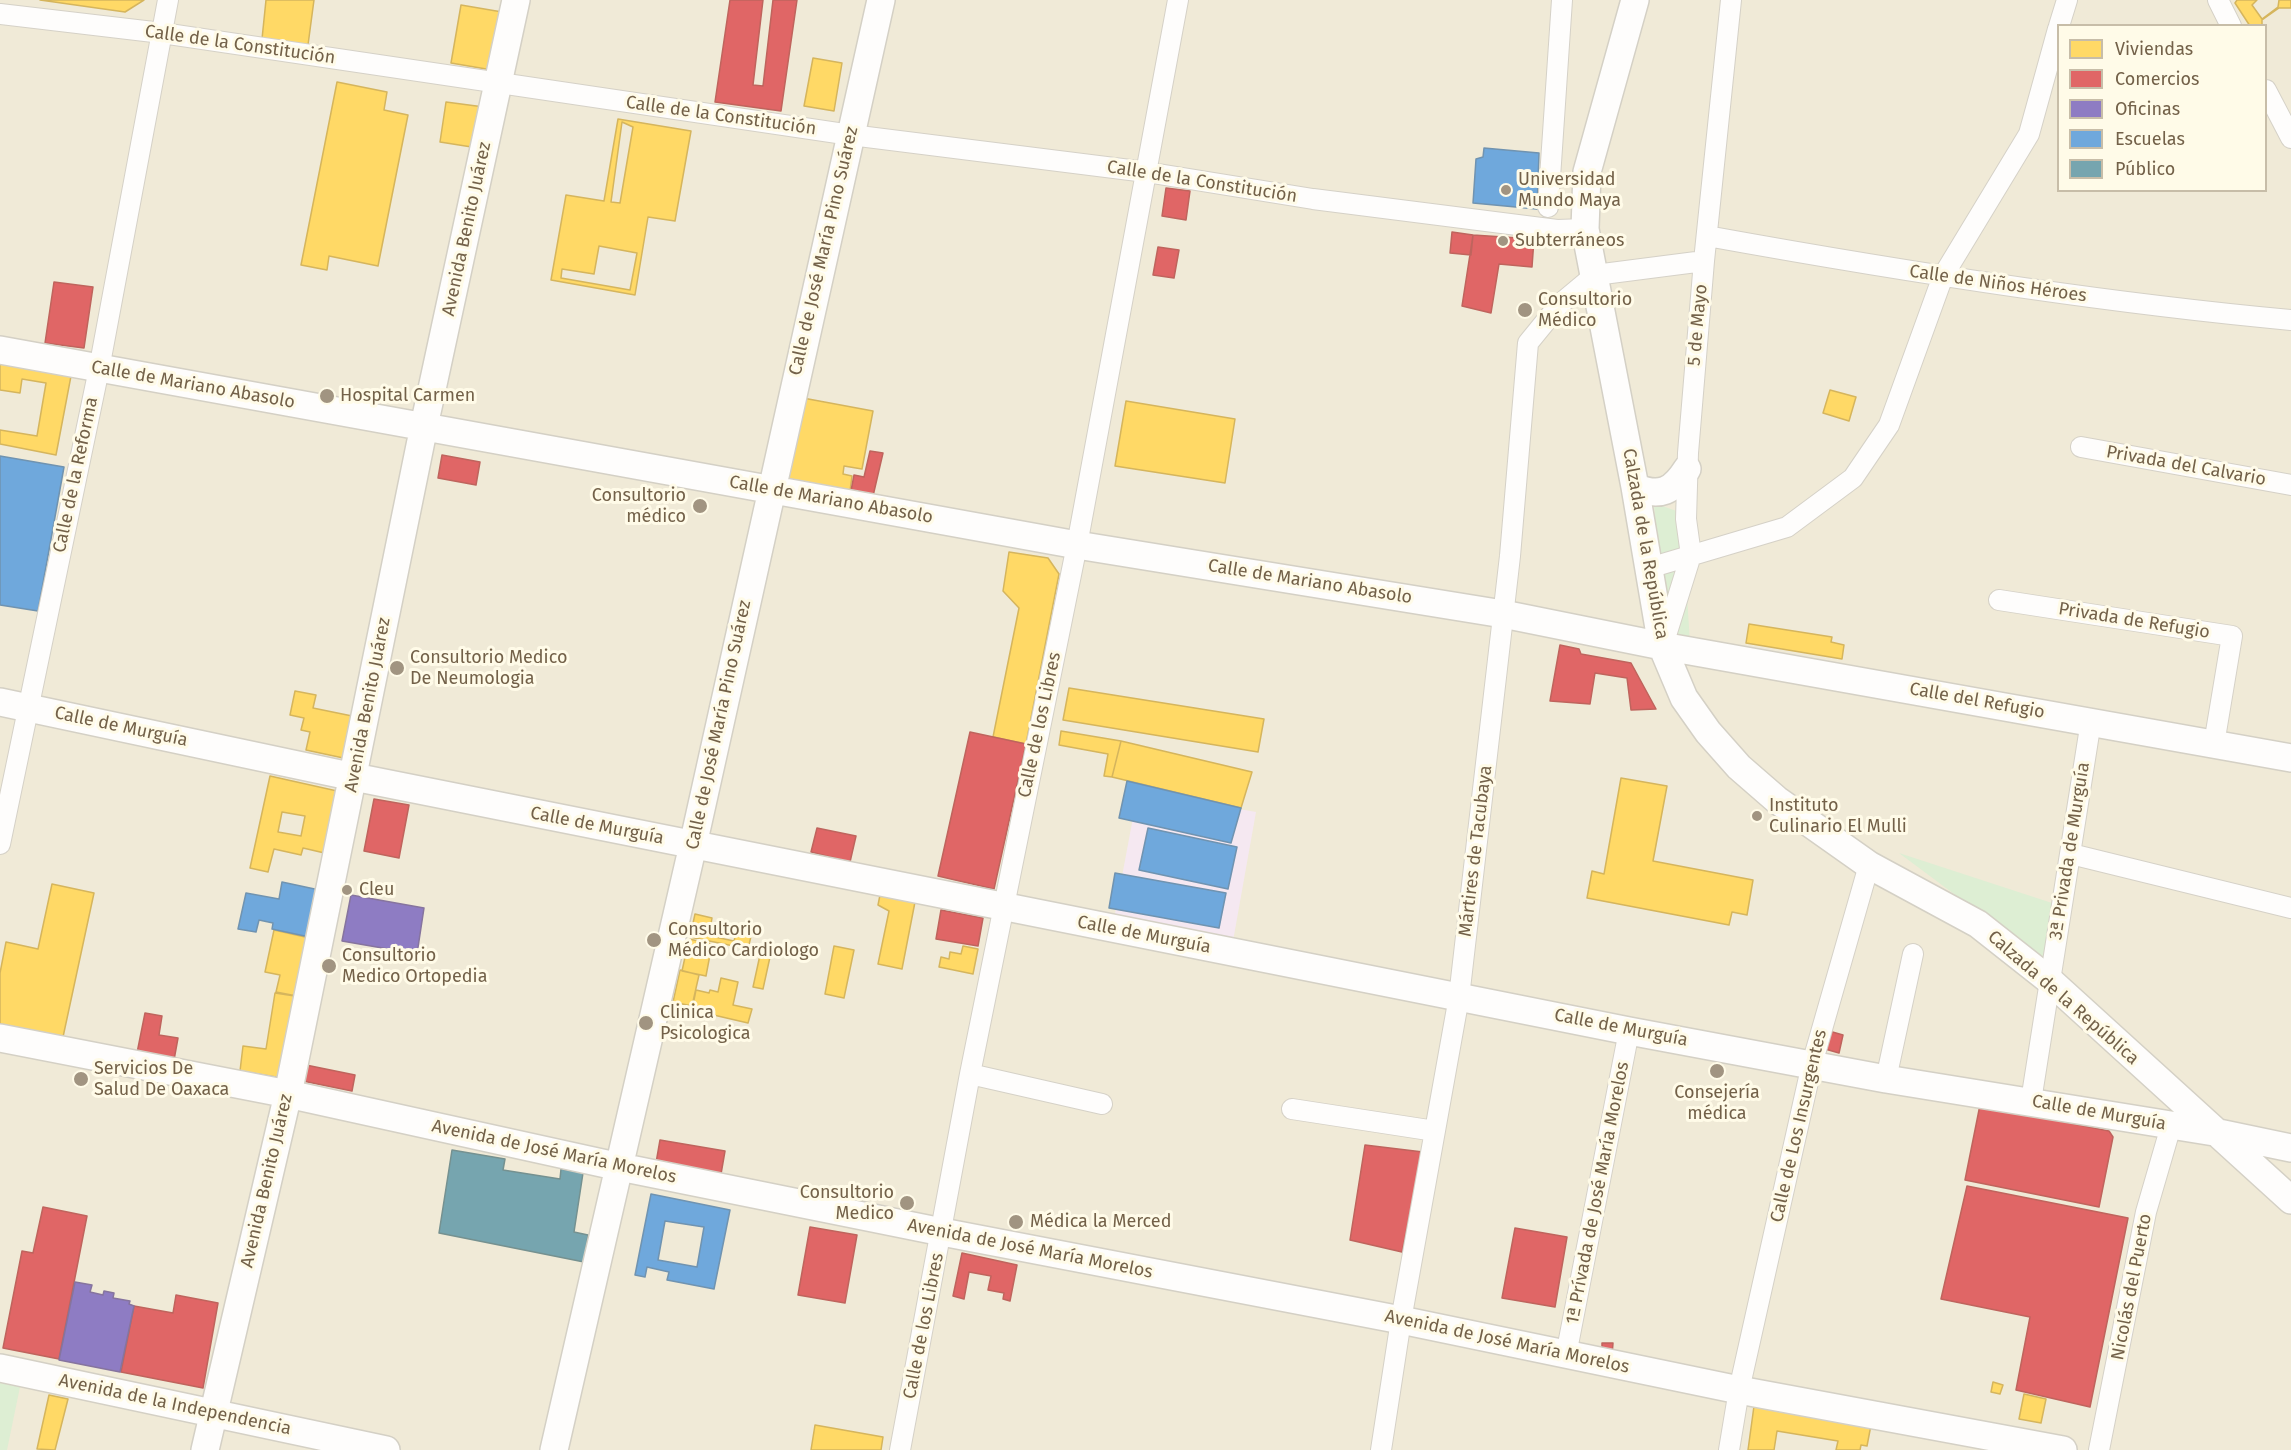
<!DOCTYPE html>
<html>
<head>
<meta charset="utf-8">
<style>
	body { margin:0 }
	#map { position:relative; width:2291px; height:1450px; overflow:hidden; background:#f6f4e8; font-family:"Fira Sans",sans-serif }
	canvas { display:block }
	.legend { position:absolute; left:2057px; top:24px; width:210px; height:168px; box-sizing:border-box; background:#fffbe8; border:2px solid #c7bda8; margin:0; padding:8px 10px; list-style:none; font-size:18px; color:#736149 }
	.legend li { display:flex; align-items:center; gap:12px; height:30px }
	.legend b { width:30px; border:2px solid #c7bda8 }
</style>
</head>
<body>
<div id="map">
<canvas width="2291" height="1450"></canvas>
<ul class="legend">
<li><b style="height:16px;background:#ffd966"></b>Viviendas</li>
<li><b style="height:16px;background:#e06666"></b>Comercios</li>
<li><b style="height:16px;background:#8e7cc3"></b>Oficinas</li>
<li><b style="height:16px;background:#6fa8dc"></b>Escuelas</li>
<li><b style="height:16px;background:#76a5af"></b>Público</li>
</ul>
</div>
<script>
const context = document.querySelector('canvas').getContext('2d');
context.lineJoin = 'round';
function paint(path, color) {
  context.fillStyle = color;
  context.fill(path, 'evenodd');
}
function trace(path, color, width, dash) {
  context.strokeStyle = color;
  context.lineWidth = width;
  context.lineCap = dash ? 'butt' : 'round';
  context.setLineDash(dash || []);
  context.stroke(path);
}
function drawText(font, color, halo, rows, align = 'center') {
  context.font = font + ' "Fira Sans",sans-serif';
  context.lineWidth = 6;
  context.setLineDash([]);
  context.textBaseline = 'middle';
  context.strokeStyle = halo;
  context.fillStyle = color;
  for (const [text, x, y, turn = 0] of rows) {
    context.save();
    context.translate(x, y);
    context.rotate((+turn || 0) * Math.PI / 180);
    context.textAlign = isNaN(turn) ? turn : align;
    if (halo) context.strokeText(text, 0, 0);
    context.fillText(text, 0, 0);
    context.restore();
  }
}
paint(new Path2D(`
	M0,0H2291V1450H0ZM2058,26H2266V190H2058Z`), '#f0ead7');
paint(new Path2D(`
	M1138,791L1256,812L1233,941L1114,919Z`), '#f5e8f1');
paint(new Path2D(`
	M1654,503L1682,513L1690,644L1663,645Z
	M1899,853L2052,903L2044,961Z
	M0,1383L20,1387L7,1450H0Z`), '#ddeed3');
const homes = new Path2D(`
	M40,0H144L125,12Z
	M266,0H314L308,45L262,39Z
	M2237,0H2257L2252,5L2262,19L2278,7L2279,0H2291V8H2279L2262,20V26H2250L2235,3Z
	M461,5L508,13L498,71L451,63Z
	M813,58L842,63L834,111L804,106Z
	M337,82L387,92L384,110L408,115L378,266L329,256L327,270L301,265Z
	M446,102L484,107L478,148L440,142Z
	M618,119L691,131L675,221L648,217L635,295L551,280L566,195L604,201ZM622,122L633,127L620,203L611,202ZM599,246L637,253L630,290L561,278L562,269L594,274Z
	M0,362L71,376L56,455L0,444V430L37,436L46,383L22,379L20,393L0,390Z
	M1830,390L1856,397L1849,421L1823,413Z
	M803,398L873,411L862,469L844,466L843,474L852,476L850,491L787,479Z
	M1126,401L1235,419L1225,483L1115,466Z
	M1009,552L1048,558L1059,574L1026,744L993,737L1019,608L1003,591Z
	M1749,624L1832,637L1831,642L1844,645L1842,659L1746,643Z
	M1069,688L1264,719L1258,752L1063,720Z
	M295,691L316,695L313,708L357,717L348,759L306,750L310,732L301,730L304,718L290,715Z
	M1061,731L1121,741L1112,777L1104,776L1108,754L1059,745Z
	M1121,741L1252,772L1241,808L1112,777Z
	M270,776L346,793L333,855L303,848L301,855L274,849L268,872L250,868ZM282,812L305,816L301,836L278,832Z
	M1621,778L1667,786L1653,861L1753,880L1747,915L1732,912L1729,925L1587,898L1592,871L1604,874Z
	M52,884L94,893L63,1037L0,1024V973L6,942L38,949Z
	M880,895L915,902L902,969L878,964L889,911L878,905Z
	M695,914L712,918L711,924L718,926L715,937L734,941L737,929L752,932L748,949L690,937Z
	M274,930L314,939L302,997L276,992L280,975L265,972Z
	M689,939L712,944L706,976L682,971Z
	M834,946L854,950L844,998L825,994Z
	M963,946L978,949L973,974L939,967L941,957L949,959L950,952L961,954Z
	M760,955L770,957L763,989L753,987Z
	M680,970L699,975L692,1006L673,1002Z
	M721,978L738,982L733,1005L752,1009L748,1023L692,1010L696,990L709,993L710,990L718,992Z
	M275,993L301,997L288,1079L240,1071L243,1046L266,1049Z
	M1993,1382L2003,1385L2000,1394L1991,1392Z
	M2024,1394L2046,1399L2041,1423L2019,1419Z
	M49,1395L68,1399L55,1450L37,1449Z
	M1754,1406L1871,1425L1867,1446L1861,1445L1860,1450H1836L1838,1441L1777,1431L1774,1450H1748Z
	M815,1425L883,1437L881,1450H811Z`);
paint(homes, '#ffd966');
trace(homes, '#d5b55d', 1.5);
const shops = new Path2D(`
	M730,0H763L753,85L763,86L773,0H797L781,111L715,102Z
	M1166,188L1190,191L1186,220L1162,216Z
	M1452,232L1473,235L1471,255L1450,253Z
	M1473,235L1534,239L1532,267L1499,264L1491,313L1462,306Z
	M1158,247L1179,250L1174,278L1153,275Z
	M54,282L93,287L84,348L45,343Z
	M870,451L883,453L873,496L851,491L854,475L864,477Z
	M442,455L480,462L476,485L438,478Z
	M1560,645L1579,649L1581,654L1631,663L1656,709L1631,710L1627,678L1595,673L1590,704L1550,701Z
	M970,732L1026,744L994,889L938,876Z
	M374,799L409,805L399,858L364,851Z
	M817,828L856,836L850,862L811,852Z
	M941,910L983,918L978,946L936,939Z
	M145,1013L162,1016L159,1035L178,1038L174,1060L137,1053Z
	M1829,1031L1843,1035L1839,1053L1825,1049Z
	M306,1065L355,1075L352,1091L303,1081Z
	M1980,1105L2109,1131L2113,1137L2099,1207L1965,1180Z
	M660,1140L725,1151L721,1174L656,1163Z
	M1365,1145L1423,1152L1402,1252L1350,1240Z
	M1967,1186L2128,1218L2090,1407L2016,1390L2030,1317L1941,1299Z
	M43,1207L87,1216L59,1359L3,1348L22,1251L33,1253Z
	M810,1227L857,1235L845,1303L798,1295Z
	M1515,1228L1567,1237L1555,1307L1502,1298Z
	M962,1253L1017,1265L1010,1301L1003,1299L1004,1293L988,1290L991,1276L969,1272L964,1299L953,1296Z
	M176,1295L218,1303L203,1388L121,1372L134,1306L173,1313Z
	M1602,1343H1613L1612,1356L1602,1355Z`);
paint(shops, '#e06666');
trace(shops, '#bf645d', 1.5);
const offices = new Path2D(`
	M351,895L424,908L417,954L342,941Z
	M75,1282L92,1285L90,1292L103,1295L104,1291L114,1293L113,1298L130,1301L129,1304L134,1306L120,1372L59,1360Z`);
paint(offices, '#8e7cc3');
trace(offices, '#86749e', 1.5);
const schools = new Path2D(`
	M1484,148L1539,153L1537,209L1473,203L1476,159L1483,157Z
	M0,456L64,467L38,611L0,605Z
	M1127,781L1241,808L1231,843L1119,818Z
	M1148,828L1237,847L1228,889L1139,870Z
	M1115,873L1226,893L1219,928L1109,908Z
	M282,882L324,891L314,938L272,929L273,923L259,920L256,932L238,929L246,893L279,899Z
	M651,1194L730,1210L714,1289L667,1280L669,1272L647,1267L645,1277L635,1275ZM665,1221L704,1227L697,1267L658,1260Z`);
paint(schools, '#6fa8dc');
trace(schools, '#7093b0', 1.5);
const public = new Path2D(`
	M452,1150L505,1159L503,1170L560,1179L561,1169L583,1173L574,1232L588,1235L584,1262L439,1233Z`);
paint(public, '#76a5af');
trace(public, '#759190', 1.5);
const street = new Path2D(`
	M2218,0L2231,26
	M0,14L162,33L851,135L1146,172L1313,199L1557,230L1585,229
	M2059,26L2067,0
	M2266,90L2291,138
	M1548,207L1562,0
	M1707,236C1900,271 2095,302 2291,320
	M2081,447L2291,485
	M1649,568L1787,527L1853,478L1889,425L1943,276L2029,134L2058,29
	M1999,600L2232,636L2214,744
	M1663,645L1691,555L1686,519L1688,453L1704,261L1731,0
	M0,844L99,369L168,0
	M2071,854L2291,908
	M970,1074L1102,1104
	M1886,1079L1913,954
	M2031,1101L2091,721
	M1292,1109L1435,1131
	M1566,1355L1629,1031
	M900,1450L970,1074L1077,545L1178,0
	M1381,1450L1401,1320L1459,997L1510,556L1528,343L1559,305L1595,275L1704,261
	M1729,1450L1739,1390L1812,1064L1869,865
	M2099,1450L2146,1212L2171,1126`);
const secondary = new Path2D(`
	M1635,0L1587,172L1585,229L1635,487L1662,646L1684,698L1708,732L1739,767L1777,800L1869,865L1978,924L2049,980L2291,1200
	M0,350L1077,545L1503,614L1662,646L2291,758
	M1635,487C1660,498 1673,491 1687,469
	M0,702L354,777L1629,1031L1886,1079L2214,1132L2291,1148
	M0,1038L288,1094L620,1167L942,1232L1401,1320L1739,1390L2063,1450
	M0,1368L386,1450
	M205,1450L288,1094L424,426L516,0
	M554,1450L693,845L881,0`);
trace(street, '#d5d1c7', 22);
trace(secondary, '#d4d0c5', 30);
trace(street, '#fefdfc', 20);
trace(secondary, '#fefdfc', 27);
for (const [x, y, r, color] of [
	[1506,190,6,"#a19481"],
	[1503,241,6,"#a19481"],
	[1525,310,8,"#a19481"],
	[327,396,8,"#a19481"],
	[700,506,8,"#a19481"],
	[397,668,8,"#a19481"],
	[1757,816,6,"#a19481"],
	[347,890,6,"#a19481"],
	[654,940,8,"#a19481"],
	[329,966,8,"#a19481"],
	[646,1023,8,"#a19481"],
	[1717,1071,8,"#a19481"],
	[81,1079,8,"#a19481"],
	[907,1203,8,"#a19481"],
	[1016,1222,8,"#a19481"]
]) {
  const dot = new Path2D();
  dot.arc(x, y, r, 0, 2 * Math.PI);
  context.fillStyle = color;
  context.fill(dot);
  trace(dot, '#fffbe8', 2);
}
drawText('18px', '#736149', '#fffbe8', [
	["Calle de la Constitución",240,45,8],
	["Calle de la Constitución",721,116,8],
	["Calle de la Constitución",1202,182,9],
	["Avenida Benito Juárez",467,229,-78],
	["Calle de José María Pino Suárez",824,251,-77],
	["Calle de Niños Héroes",1998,284,8],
	["5 de Mayo",1698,325,-85],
	["Calle de Mariano Abasolo",193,385,10],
	["Privada del Calvario",2186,466,10],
	["Calle de la Reforma",76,475,-78],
	["Calle de Mariano Abasolo",831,500,10],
	["Calzada de la República",1645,544,80],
	["Calle de Mariano Abasolo",1310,582,9],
	["Privada de Refugio",2134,621,9],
	["Calle del Refugio",1977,701,10],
	["Avenida Benito Juárez",368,705,-79],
	["Calle de José María Pino Suárez",719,725,-78],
	["Calle de los Libres",1040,725,-78],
	["Calle de Murguía",121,727,12],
	["Calle de Murguía",597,826,11],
	["Mártires de Tacubaya",1476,851,-83],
	["3ª Privada de Murguía",2070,851,-81],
	["Calle de Murguía",1144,935,11],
	["Calzada de la República",2063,998,41],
	["Calle de Murguía",1621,1028,11],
	["Calle de Murguía",2099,1113,10],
	["Calle de Los Insurgentes",1799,1126,-77],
	["Avenida de José María Morelos",554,1152,12],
	["Avenida Benito Juárez",267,1181,-77],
	["1ª Prívada de José María Morelos",1598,1193,-79],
	["Avenida de José María Morelos",1030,1249,11],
	["Nicolás del Puerto",2132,1287,-79],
	["Calle de los Libres",924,1326,-79],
	["Avenida de José María Morelos",1507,1342,12],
	["Avenida de la Independencia",175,1405,12]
]);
drawText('18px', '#736149', '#fffbe8', [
	["Universidad",1518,180],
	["Mundo Maya",1518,201],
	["Subterráneos",1515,241],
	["Consultorio",1538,300],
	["Médico",1538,321],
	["Hospital Carmen",340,396],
	["Consultorio",686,496,"right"],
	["médico",686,517,"right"],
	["Consultorio Medico",410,658],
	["De Neumologia",410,679],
	["Instituto",1769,806],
	["Culinario El Mulli",1769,827],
	["Cleu",359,890],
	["Consultorio",668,930],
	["Médico Cardiologo",668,951],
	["Consultorio",342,956],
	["Medico Ortopedia",342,977],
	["Clinica",660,1013],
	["Psicologica",660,1034],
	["Servicios De",94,1069],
	["Salud De Oaxaca",94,1090],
	["Consejería",1717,1093,"center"],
	["médica",1717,1114,"center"],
	["Consultorio",894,1193,"right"],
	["Medico",894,1214,"right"],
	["Médica la Merced",1030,1222]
], 'left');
</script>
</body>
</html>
